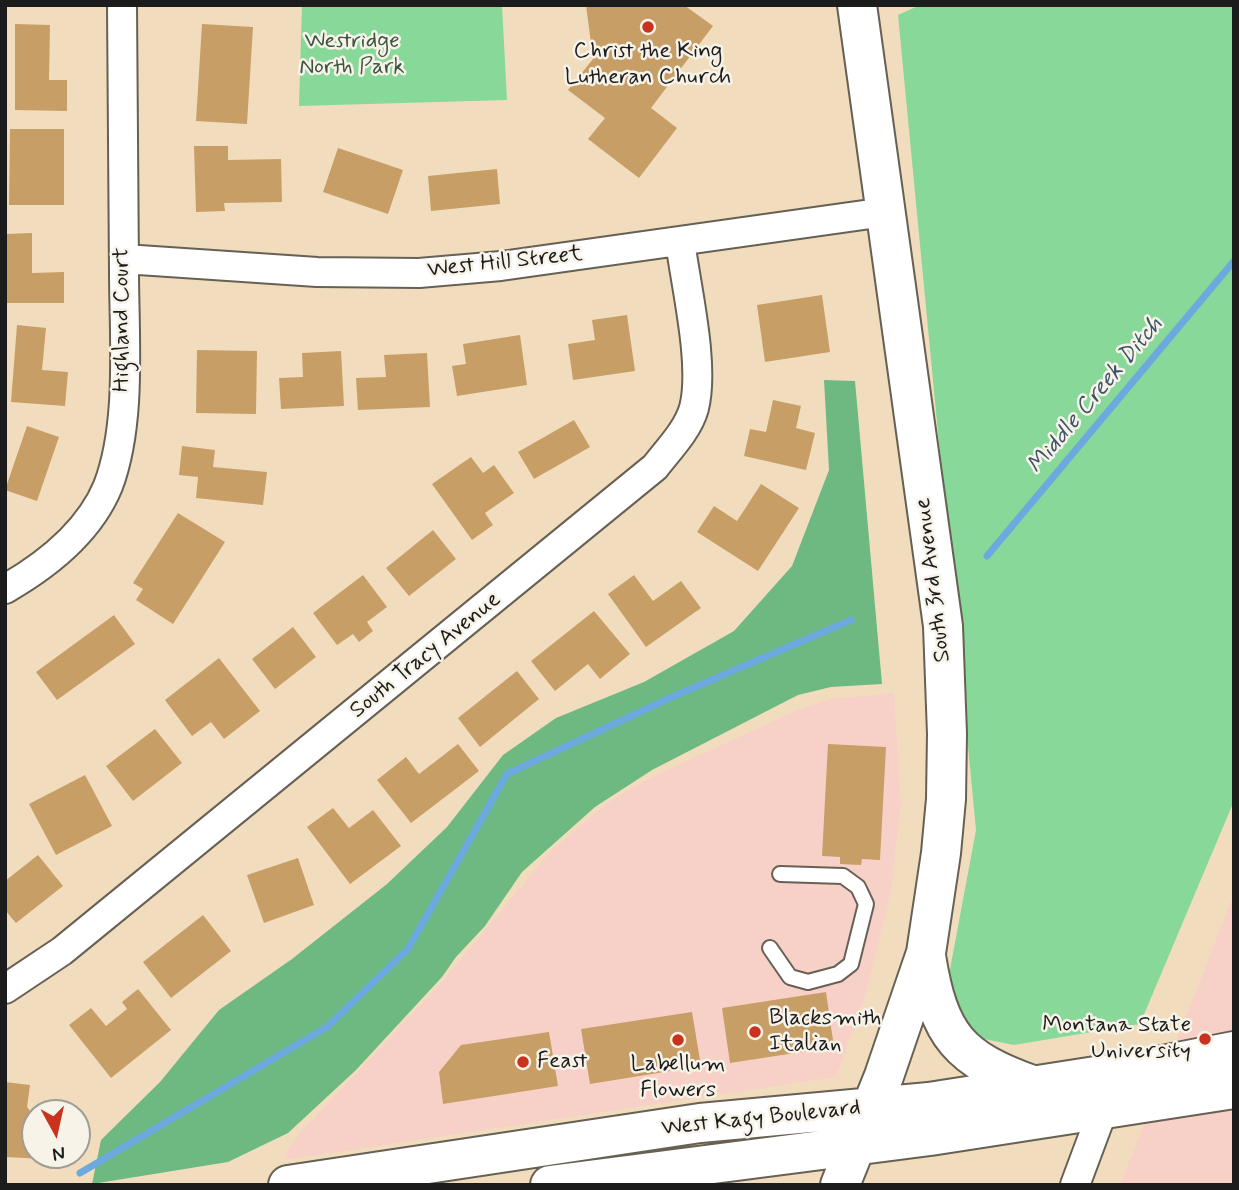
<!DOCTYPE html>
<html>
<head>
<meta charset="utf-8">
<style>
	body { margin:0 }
	#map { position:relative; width:1239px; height:1190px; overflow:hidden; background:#f1ddbd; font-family:Mynerve,sans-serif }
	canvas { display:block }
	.frame { position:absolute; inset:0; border:7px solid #1c1c1c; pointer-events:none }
	.north { position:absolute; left:21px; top:1099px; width:70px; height:70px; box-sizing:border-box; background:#f7f3e8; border:2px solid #9f9d96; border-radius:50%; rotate:172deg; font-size:19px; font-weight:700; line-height:28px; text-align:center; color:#1c1c1c }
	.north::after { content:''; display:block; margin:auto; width:24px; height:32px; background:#c8321e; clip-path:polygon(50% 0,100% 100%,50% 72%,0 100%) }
</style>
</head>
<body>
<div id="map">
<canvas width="1239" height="1190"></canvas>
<div class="frame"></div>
<div class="north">N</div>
</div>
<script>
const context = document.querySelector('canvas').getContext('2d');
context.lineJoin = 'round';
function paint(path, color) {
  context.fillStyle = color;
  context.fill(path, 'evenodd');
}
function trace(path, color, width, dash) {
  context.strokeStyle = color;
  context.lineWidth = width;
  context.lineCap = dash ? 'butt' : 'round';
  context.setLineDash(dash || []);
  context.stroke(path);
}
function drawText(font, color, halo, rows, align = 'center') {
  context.font = font + ' Mynerve,sans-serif';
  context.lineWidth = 5;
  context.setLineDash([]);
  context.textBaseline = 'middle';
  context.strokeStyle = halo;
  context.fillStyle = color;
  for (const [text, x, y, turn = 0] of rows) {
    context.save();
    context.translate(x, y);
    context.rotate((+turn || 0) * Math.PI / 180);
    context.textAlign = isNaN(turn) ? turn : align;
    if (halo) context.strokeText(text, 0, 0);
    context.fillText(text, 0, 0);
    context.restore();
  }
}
paint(new Path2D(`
	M894,693L901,804L891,891L866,993L836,1077L285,1160L288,1150L299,1134L441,983L551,851L610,801L652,777L800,709L831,699Z
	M1234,894V1185H1120Z`), '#f7d1c7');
paint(new Path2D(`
	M302,5H502L507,100L299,106Z
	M920,5H1234V801L1140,1024L1014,1045L969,1036L948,980L976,830L898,15Z`), '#88d999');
paint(new Path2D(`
	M824,380L855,381L882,684L831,687L798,695L652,770L595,807L522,872L485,926L456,957L442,977L356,1070L288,1133L228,1162L92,1184L101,1140L160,1082L219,1010L292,959L387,884L447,827L503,755L556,718L644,682L734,631L792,566L829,470Z`), '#6eb981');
trace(new Path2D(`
	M987,556L1234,261
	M80,1173L327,1027L408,949L507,774L672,697L851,620`), '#6ca9de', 7);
paint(new Path2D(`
	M586,5H684L713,26L651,108L677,128L639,178L588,139L605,118L568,90L593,59Z
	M15,24L50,25L49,80H67V111L15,110Z
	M202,24L253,27L247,124L196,121Z
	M10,129H64V205H9Z
	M194,146H228V160L281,159L282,202L224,203L225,211L196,212Z
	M338,148L403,170L388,214L323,192Z
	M497,169L500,204L431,211L428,176Z
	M32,233V273L64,272V303H5L6,234Z
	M822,295L830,352L765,362L757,305Z
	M627,315L635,371L573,380L568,344L595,340L592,320Z
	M17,325L46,328L42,370L68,372L65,406L11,402Z
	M520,335L527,385L457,396L452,366L466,364L463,344Z
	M197,350L257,351L256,414L196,413Z
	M341,351L344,406L281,409L279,378L303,377L302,353Z
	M427,353L430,407L358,410L356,378L386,377L384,355Z
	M773,400L801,406L796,428L815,433L806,470L744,456L750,429L766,432Z
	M574,420L590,447L534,479L518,452Z
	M27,426L59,437L37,501L5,490Z
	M182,446L215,450L213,467L267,472L263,505L196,498L198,477L179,475Z
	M471,457L483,473L494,465L514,493L485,513L493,525L472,540L432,484Z
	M761,484L799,508L758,571L697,532L714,506L737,521Z
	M178,513L225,542L173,624L136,600L143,589L133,583Z
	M433,530L456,559L409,596L386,568Z
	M363,575L387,607L367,622L373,631L359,642L353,634L337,645L313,613Z
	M634,575L653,601L681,581L701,608L646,647L608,594Z
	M594,611L630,654L600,679L588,664L555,691L531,661Z
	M114,615L135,644L57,700L36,672Z
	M293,627L316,657L275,689L252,659Z
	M219,658L260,711L224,739L211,722L192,736L165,700Z
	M517,671L539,699L480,747L458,718Z
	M155,729L182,763L133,801L106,766Z
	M458,744L479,771L411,823L377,780L406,757L419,774Z
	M828,744L886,747L880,860L862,859L861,865L840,864V857L822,856Z
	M85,775L112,826L56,855L29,804Z
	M333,808L349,828L373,810L401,846L350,884L307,827Z
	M38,855L63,886L16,923L5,910V881Z
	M298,858L314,905L264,923L247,875Z
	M203,915L231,951L171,998L143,962Z
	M138,989L171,1030L111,1078L69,1025L91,1008L106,1026L127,1009L122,1002Z
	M826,992L834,1047L730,1063L722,1008Z
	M692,1012L701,1066L590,1084L581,1029Z
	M549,1032L558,1086L443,1104L439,1072L461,1045Z
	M5,1082L30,1085L27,1107L35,1117V1155H65L64,1160L5,1157Z`), '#c89e67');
const service = new Path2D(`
	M770,948L790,977L808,982L838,974L851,964L866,904L858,887L843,876L780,874`);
const minor = new Path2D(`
	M124,259L317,272L419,273L501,266L885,212
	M5,589C47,565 89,532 108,486C132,423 124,337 124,270C123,182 123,94 122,5
	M5,989L62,951L655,467C668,450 688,430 694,408C705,365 686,287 680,241
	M1075,1185L1103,1110`);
const secondary = new Path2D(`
	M926,956C939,1036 958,1059 1035,1086
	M288,1185L700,1123L929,1102L1147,1068L1234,1051
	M550,1185L930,1136L1234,1089
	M840,1185L884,1076L926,953L941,853L946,799L947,734L943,626L857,5`);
trace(service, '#676054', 18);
trace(minor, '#676054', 32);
trace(secondary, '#676054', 42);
trace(service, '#fff', 14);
trace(minor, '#fff', 28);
trace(secondary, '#fff', 38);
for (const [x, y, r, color] of [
	[648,27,7,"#c8321e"],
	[755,1032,7,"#c8321e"],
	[1205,1039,7,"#c8321e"],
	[678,1040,7,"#c8321e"],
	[523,1062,7,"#c8321e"]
]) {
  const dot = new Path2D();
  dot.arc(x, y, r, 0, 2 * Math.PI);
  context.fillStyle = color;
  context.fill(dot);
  trace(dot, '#f7f3e8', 2.5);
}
drawText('23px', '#3c5542', '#f7f3e8', [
	["Westridge",352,42],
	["North Park",352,68]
]);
drawText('23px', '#1c1c1c', '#f7f3e8', [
	["Christ the King",648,52],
	["Lutheran Church",648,78],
	["Blacksmith",769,1019,"left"],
	["Italian",769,1045,"left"],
	["Montana State",1191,1026,"right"],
	["University",1191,1052,"right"],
	["Feast",537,1062,"left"],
	["Labellum",678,1065],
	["Flowers",678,1091]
]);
drawText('23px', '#1c1c1c', '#f7f3e8', [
	["West Hill Street",505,263,-6],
	["Highland Court",123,320,-90],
	["South 3rd Avenue",934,580,-97],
	["South Tracy Avenue",426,656,-39],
	["West Kagy Boulevard",761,1119,-6]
]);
drawText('italic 24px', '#3c546a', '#f7f3e8', [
	["Middle Creek Ditch",1096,396,-50]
]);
</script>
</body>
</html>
